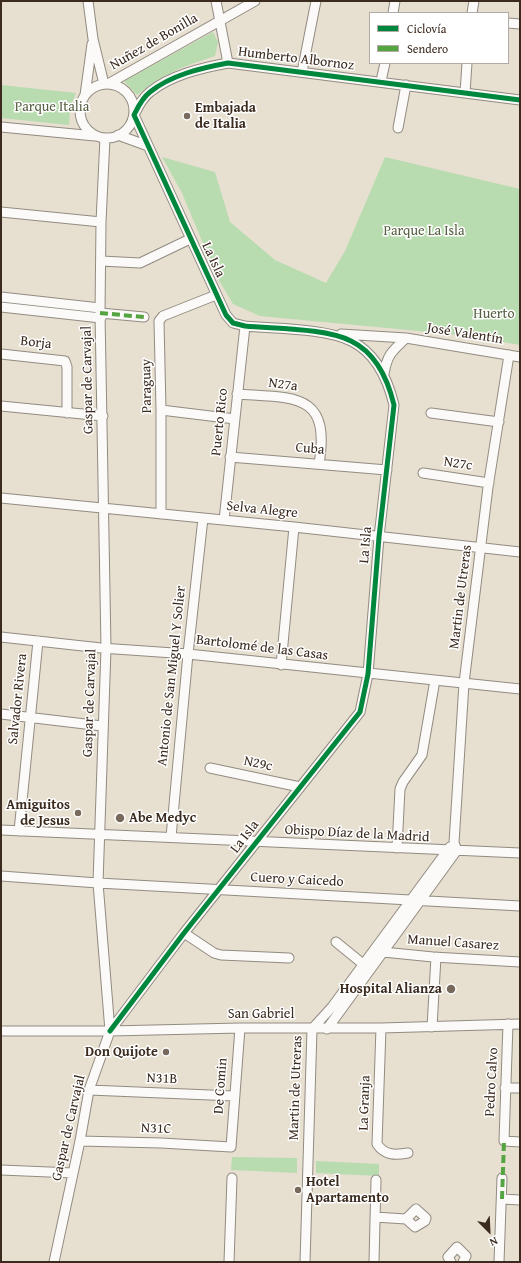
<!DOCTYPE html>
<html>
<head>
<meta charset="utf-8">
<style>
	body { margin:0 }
	#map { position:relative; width:521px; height:1263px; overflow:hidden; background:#e7dfd0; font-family:"Gentium Book Plus",serif }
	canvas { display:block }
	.frame { position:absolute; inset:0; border:2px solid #3b2a1e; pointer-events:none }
	.legend { position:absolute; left:369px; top:12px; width:140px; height:52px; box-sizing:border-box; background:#fff; border:1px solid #b1aaa5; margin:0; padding:5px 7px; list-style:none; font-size:12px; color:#3b2a1e }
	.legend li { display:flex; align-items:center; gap:8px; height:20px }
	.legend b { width:20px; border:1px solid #b1aaa5 }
	.north { position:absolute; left:469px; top:1211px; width:40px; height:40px; -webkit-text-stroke:3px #fff; paint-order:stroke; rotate:156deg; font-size:11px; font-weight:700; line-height:16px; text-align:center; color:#3b2a1e }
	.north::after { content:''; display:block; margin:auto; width:14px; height:18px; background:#3b2a1e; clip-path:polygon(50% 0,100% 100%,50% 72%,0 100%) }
</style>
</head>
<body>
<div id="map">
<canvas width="521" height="1263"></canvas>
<div class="frame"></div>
<ul class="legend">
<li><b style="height:5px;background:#00873e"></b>Ciclovía</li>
<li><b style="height:5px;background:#54a441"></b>Sendero</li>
</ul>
<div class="north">N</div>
</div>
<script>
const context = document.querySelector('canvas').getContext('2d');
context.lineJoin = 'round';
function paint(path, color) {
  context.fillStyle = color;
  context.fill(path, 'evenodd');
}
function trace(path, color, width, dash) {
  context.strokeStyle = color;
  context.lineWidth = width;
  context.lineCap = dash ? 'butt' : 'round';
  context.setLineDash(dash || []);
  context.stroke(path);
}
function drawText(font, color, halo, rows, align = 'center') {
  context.font = font + ' "Gentium Book Plus",serif';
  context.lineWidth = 3;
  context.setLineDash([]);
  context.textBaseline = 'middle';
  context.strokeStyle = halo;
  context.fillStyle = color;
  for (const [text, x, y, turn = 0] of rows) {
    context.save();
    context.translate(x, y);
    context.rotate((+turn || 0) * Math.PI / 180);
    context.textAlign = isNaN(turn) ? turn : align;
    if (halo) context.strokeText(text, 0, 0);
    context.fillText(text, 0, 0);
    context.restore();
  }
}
paint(new Path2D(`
	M213,32L218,42L215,56C184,66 162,74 137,95L124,81Z
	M1,85L76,93L70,109L69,125L1,118Z
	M162,157L215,172L230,222L275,260L326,283L345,251L385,157L520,189V345L461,335L260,316L233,304L217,277L182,193Z
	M232,1157L297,1158V1173L231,1170Z
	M316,1161L379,1164V1176L316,1173Z`), '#b8dcaf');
const minor = new Path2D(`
	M88,1L93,39L104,84
	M216,1L228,63
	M393,13L395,1
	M472,13L474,1
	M508,23L520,24
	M302,72L316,1
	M381,81L385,63
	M108,84L255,1
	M80 111a27 27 0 1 1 54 0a27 27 0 1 1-54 0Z
	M465,93L467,63
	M85,95L92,44
	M1,127L95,136
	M398,128L406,85
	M118,135L148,146
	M1,212L101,222
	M101,261L140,263L190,239
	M1,297L100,308
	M1,307L101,318
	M100,313L144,317
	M341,334L406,338L520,357
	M1,354L65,361L67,367V413
	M384,374C387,355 392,351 406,338
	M237,394C294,398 331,392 319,464
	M1,406L103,416
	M161,410L235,419
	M431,413L499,422
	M230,457L387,470
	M423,473L489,483
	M1,498L294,527L520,552
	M161,514V410L159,321L163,316L216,295
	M224,520L245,326
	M1,637L101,648L188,654L520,689
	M281,665L294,527
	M1,714L102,726
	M210,768L300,787
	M1,830L520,853
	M19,831L38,641
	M171,837L188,654L203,518
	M397,848L400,789L403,782L422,755L435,680
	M1,876L98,883L520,906
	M184,933L214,953L221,955L289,958
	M336,942L363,964
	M383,952L433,957L520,962
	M508,1024L504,1141L520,1142
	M432,1027L436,957
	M381,1028L377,1144C385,1156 396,1155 408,1153
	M327,1029L457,850L454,843L464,683L488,487L509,355
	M1,1031H110L240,1028H381L520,1024
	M110,1031L184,933L360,712L368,674L379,537L394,405C388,380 376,353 351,341C325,328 275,329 245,326L233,323L226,315L134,115C138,107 142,98 150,92C171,75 201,68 228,63L520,100
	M505,1088H520
	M89,1090L234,1096
	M80,1141L161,1143L231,1147L240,1028
	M1,1170L73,1173
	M502,1199L520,1200
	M375,1217L406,1219L415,1227L425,1221L426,1218L416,1209L406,1219
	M54,1262L80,1141L89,1090L110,1031L98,883L106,648L100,313L101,222L105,138
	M229,1262L232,1178
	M305,1262L312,1029L332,1007L450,847
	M374,1262L376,1180
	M451,1262L448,1257L457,1247L466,1256L463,1262
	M499,1262L502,1178`);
trace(minor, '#928b81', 11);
trace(minor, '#fbfaf8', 9);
trace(new Path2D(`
	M100,313L144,317
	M502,1199L504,1141`), '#54a441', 4, [8, 4]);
trace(new Path2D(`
	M110,1031L184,933L360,712L368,674L379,537L394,405C388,380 376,353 351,341C325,328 275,329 245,326L233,323L226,315L134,115C138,107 142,98 150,92C171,75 201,68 228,63L520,100`), '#00873e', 5);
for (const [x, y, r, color] of [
	[187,116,4,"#77695c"],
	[78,813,4,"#77695c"],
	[120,818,5,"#77695c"],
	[451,989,5,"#77695c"],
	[166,1052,4,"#77695c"],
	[298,1190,4,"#77695c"]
]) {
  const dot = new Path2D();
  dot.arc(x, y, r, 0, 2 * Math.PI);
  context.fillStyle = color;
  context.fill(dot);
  trace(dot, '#fff', 1.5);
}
drawText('14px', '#3b2a1e', '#fff', [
	["Nuñez de Bonilla",154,42,-30],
	["Humberto Albornoz",296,59,7],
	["La Isla",213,260,65],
	["José Valentín",465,334,9],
	["Borja",36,343,6],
	["Gaspar de Carvajal",88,380,-91],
	["N27a",283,385,8],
	["Paraguay",147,386,-91],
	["Puerto Rico",220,422,-84],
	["Cuba",310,449,5],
	["N27c",458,464,9],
	["Selva Alegre",262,510,6],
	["La Isla",366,545,-85],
	["Martin de Utreras",461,597,-83],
	["Bartolomé de las Casas",262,648,7],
	["Antonio de San Miguel Y Solier",172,676,-84],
	["Salvador Rivera",18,699,-84],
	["Gaspar de Carvajal",90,703,-88],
	["N29c",258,764,12],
	["Obispo Díaz de la Madrid",357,834,3],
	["La Isla",245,837,-52],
	["Cuero y Caicedo",297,880,3],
	["Manuel Casarez",453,943,4],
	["San Gabriel",261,1014],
	["N31B",162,1079,2],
	["Pedro Calvo",492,1082,-87],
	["De Comin",221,1086,-86],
	["Martin de Utreras",296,1088,-88],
	["La Granja",365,1103,-88],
	["Gaspar de Carvajal",69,1128,-77],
	["N31C",156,1129,2]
]);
drawText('14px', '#555f41', '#fff', [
	["Parque Italia",52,107],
	["Parque La Isla",424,231],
	["Huerto",494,314]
]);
drawText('bold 14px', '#3b2a1e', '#fff', [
	["Embajada",195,108],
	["de Italia",195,124],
	["Amiguitos",70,805,"right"],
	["de Jesus",70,821,"right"],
	["Abe Medyc",129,818],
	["Hospital Alianza",442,989,"right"],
	["Don Quijote",158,1052,"right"],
	["Hotel",306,1182],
	["Apartamento",306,1198]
], 'left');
</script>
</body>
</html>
